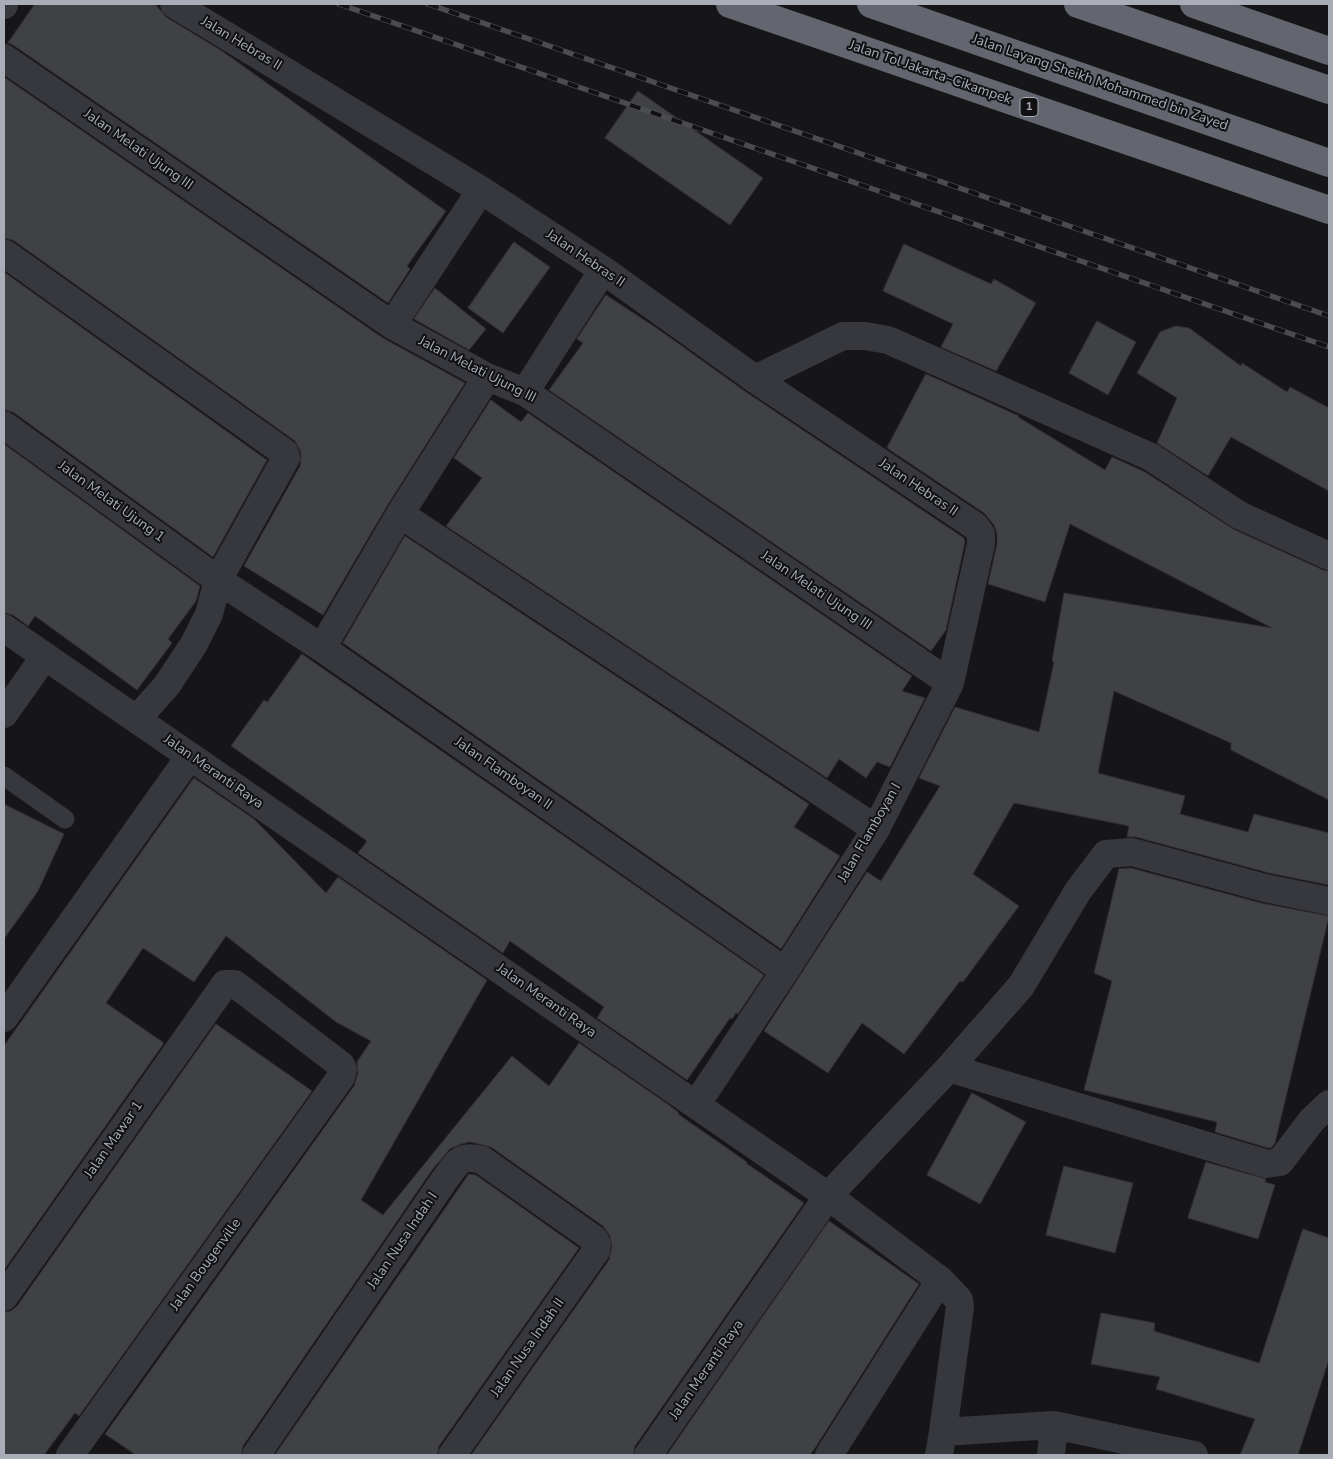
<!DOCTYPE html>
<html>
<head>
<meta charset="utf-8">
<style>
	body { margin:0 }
	#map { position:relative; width:1333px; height:1459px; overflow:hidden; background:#161618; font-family:"Nunito Sans",sans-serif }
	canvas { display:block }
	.frame { position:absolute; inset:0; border:5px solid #a8adb8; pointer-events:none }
</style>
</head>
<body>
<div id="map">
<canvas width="1333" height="1459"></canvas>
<div class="frame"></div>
</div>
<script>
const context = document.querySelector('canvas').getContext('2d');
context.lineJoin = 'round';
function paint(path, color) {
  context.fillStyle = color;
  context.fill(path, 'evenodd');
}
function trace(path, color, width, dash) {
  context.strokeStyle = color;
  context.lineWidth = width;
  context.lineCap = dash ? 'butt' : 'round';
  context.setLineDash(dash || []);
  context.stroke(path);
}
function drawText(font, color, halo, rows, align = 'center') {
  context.font = font + ' "Nunito Sans",sans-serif';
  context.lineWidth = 4;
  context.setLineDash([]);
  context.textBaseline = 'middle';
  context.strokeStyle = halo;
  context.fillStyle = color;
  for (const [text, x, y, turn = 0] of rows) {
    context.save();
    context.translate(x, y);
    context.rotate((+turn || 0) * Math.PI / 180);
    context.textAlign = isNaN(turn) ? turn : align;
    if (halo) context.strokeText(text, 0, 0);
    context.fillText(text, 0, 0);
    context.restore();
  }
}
const building = new Path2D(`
	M35,4H155L166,17L222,51L446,211L407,266L410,269L388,303L13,45L8,43Z
	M4,77L383,338L465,383L387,506L323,615L244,566L300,466L301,456L300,450L295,441L13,240L4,238Z
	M638,91L763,178L730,225L605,138Z
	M514,242L550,267L503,333L468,308Z
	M904,244L991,284L994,279L1036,303L996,371L941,347L953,324L883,291Z
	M4,272L267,460L213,557L13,412L4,410Z
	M435,288L486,329L469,350L414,319Z
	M606,295L658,329L746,392L964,538L965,542L946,630L931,651L549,390L583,343L577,339Z
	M1097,321L1136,342L1108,395L1069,373Z
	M1176,326L1189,328L1241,366L1242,363L1287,392L1290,387L1329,408V491L1231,437L1208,476L1157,443L1177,398L1137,373L1160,332Z
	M926,374L1019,416L1018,417L1105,470L1112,457L1145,472L1233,529L1323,570L1329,571V800L1231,750V743L1114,691L1098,773L1185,796L1180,814L1248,832L1254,814L1329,833V885L1269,873L1136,837H1127L1129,826L1014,803L973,874L1019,906L963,982L960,981L904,1054L862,1023L828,1073L764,1031L867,872L881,881L940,786L919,778L955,707L1039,732L1054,662L1052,661L1064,593L1272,628L1070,524L1045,602L988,584L997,544V534L994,525L984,513L887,448Z
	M491,400L521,422L528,413L912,676L902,691L925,698L890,767L877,762L866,778L839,759L827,778L446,526L482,478L454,458Z
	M4,444L200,586L196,601L168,639L172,643L137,690L35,616L28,626L13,615L4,613Z
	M405,536L809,804L794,827L840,856L781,949L343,643Z
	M302,654L764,975L738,1014L736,1013L732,1019L730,1018L687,1080L597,1018L604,1007L510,941L503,953L358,853L367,841L231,746L264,700L267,702Z
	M194,778L254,819L326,893L338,877L487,980L361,1200L383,1215L512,1056L549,1086L579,1043L669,1105L679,1113L678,1114L747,1162L746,1163L804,1203L635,1446L633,1455H471L609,1260L612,1246L610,1236L603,1226L491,1147L470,1142L461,1144L450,1149L432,1170L243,1446L241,1455H136L105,1434L354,1086L358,1073L357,1062L371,1041L336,1022L226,936L194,982L143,948L106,1003L164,1043L4,1270V1046Z
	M4,804L64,834L38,891L4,939Z
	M1131,868L1261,903L1329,916L1275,1143L1271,1148H1268L1215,1132L1217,1122L1084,1090L1112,981L1094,973L1119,869Z
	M216,1024L312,1091L79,1416L75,1413L44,1455H4V1312L11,1311L17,1306Z
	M972,1093L1026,1122L980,1204L927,1175Z
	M1206,1162L1266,1179L1265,1182L1275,1185L1258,1239L1188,1218Z
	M1064,1166L1133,1183L1115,1253L1046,1235Z
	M469,1174L476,1175L579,1248L439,1446L437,1455H275Z
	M829,1221L919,1284L815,1448L810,1455H667Z
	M1303,1229L1329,1238V1359L1298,1455H1240L1255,1419L1156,1389L1160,1377L1091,1364L1101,1313L1155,1323L1154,1331L1259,1363Z`);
paint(building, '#404145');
trace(building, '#303034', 1);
trace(new Path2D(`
	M4,776L65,819`), '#37383d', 19);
trace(new Path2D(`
	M174,4L481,190L603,270L755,379L975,526L981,534V544L950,683L876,829L785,971L696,1105
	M4,5V4
	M4,58L392,325L487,377L525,392L950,683
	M4,253L285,453L286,458L218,580L209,614L194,644L167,685L137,719
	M392,325L481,190
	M755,379L843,336H865L888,340L1151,457L1239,515L1329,556
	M525,392L603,270
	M4,425L218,580L322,648L785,971
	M400,514L876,829
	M4,628L828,1196L940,1280L959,1300L960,1307L943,1432L1054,1425L1194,1455
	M322,648L400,514L487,377
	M4,714L45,656
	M4,1018L190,756
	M949,1068L1267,1164L1280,1162L1312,1120L1329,1104
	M4,1297L225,984H235L341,1065L343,1069L341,1077L70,1455
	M256,1455L445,1179C458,1162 460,1154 482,1160L594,1239L597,1244L596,1251L452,1455
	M648,1455L828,1196L949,1068L1021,986L1078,891L1106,854L1132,852L1265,888L1329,901
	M829,1455L940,1280
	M939,1455L943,1432
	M1051,1455L1054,1425`), '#37383d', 28);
trace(new Path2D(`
	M730,4L1329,210
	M871,4L1329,163
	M1078,4L1329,90
	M1194,4L1329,51`), '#63666e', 28);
const rail = new Path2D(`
	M339,4L1329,347
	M428,4L1329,316`);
trace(rail, '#4a4c52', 5.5);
trace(rail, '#111113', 4, [11]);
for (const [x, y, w] of [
	[1029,107,18]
]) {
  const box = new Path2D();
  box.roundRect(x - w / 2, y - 9.5, w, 19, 4);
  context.fillStyle = '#111113';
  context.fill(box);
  trace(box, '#a8adb8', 1);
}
drawText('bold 12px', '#a8adb8', null, [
	["1",1029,107]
]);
drawText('14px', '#a8adb8', '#111113', [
	["Jalan Hebras II",241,44,31],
	["Jalan Tol Jakarta–Cikampek",930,73,19],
	["Jalan Layang Sheikh Mohammed bin Zayed",1100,83,19],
	["Jalan Melati Ujung III",138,150,35],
	["Jalan Hebras II",585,259,34],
	["Jalan Melati Ujung III",477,370,27],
	["Jalan Hebras II",918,488,34],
	["Jalan Melati Ujung 1",111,502,36],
	["Jalan Melati Ujung III",816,591,34],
	["Jalan Meranti Raya",213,772,35],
	["Jalan Flamboyan II",503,774,35],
	["Jalan Flamboyan I",870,833,-60],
	["Jalan Meranti Raya",546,1001,35],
	["Jalan Mawar 1",114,1140,-55],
	["Jalan Nusa Indah I",403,1241,-56],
	["Jalan Bougenville",206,1265,-54],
	["Jalan Nusa Indah II",528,1348,-55],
	["Jalan Meranti Raya",707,1370,-55]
]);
</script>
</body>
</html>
